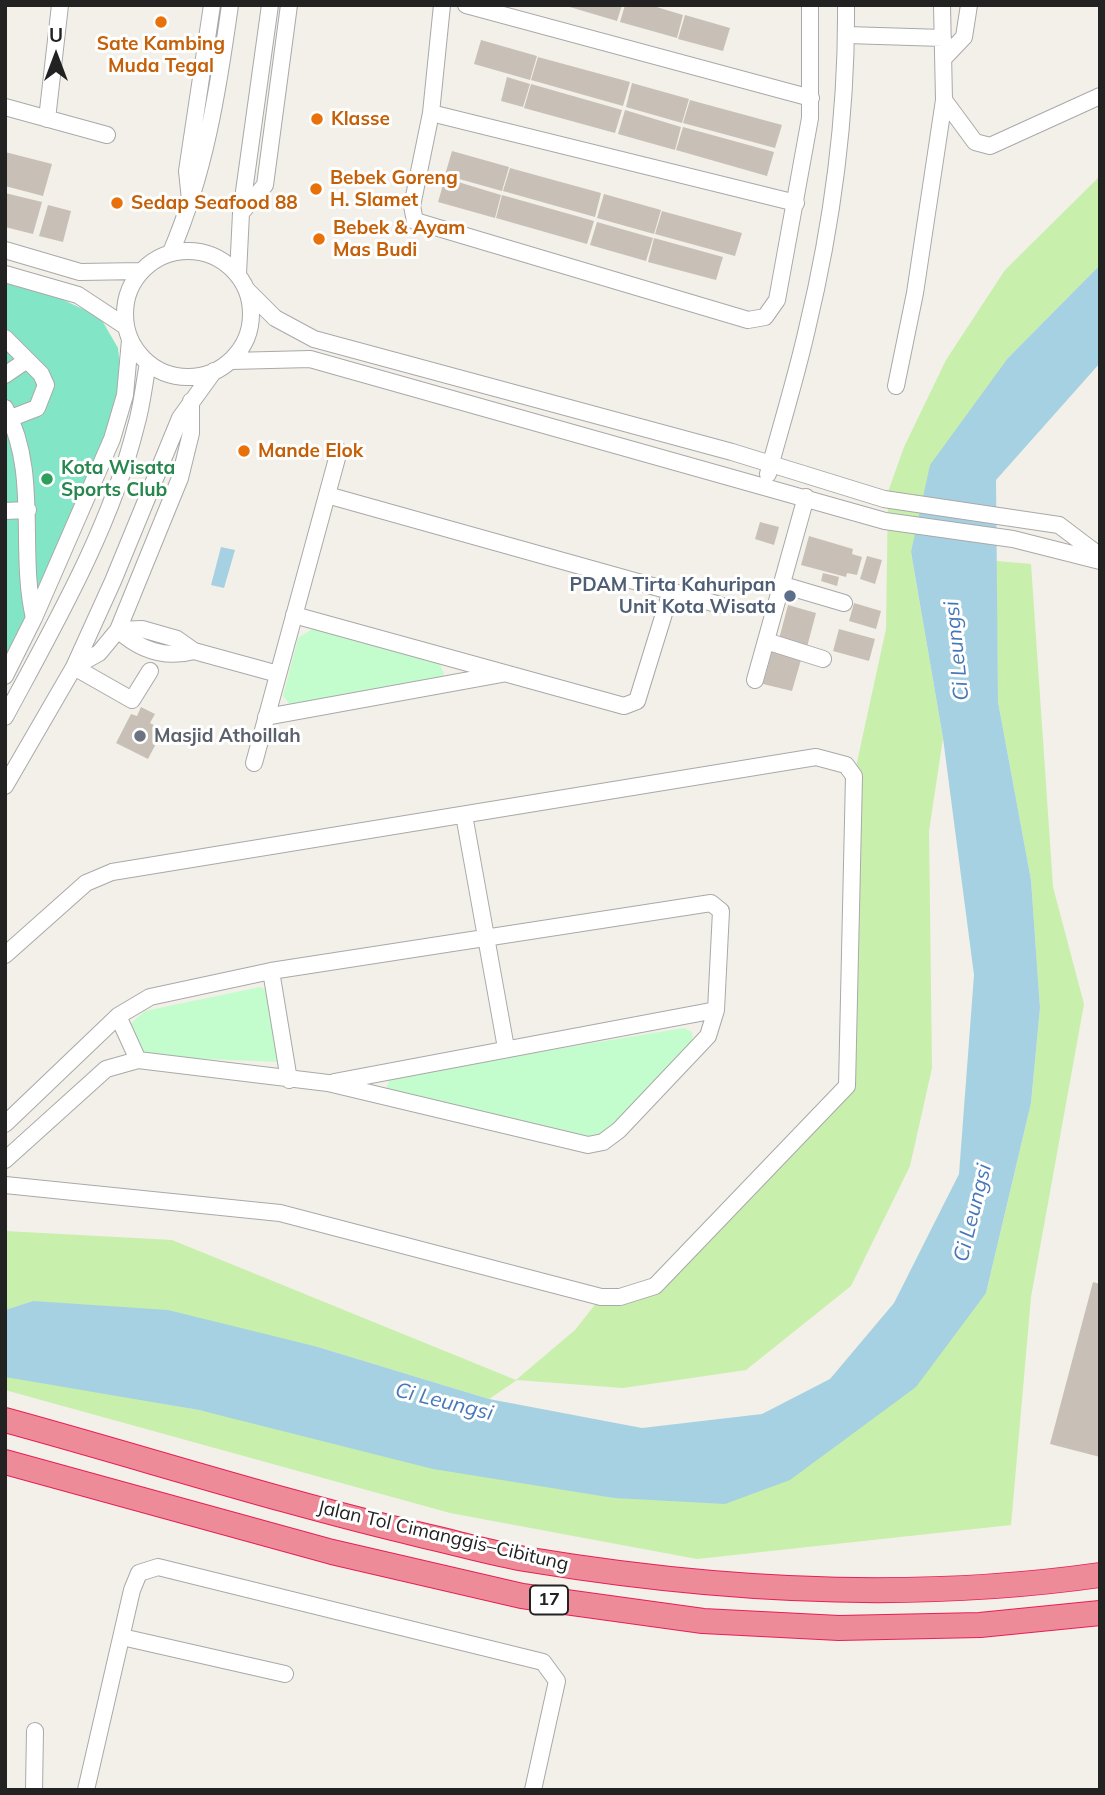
<!DOCTYPE html>
<html>
<head>
<meta charset="utf-8">
<style>
	body { margin:0 }
	#map { position:relative; width:1105px; height:1795px; overflow:hidden; background:#f2f0e8; font-family:Mulish,sans-serif }
	canvas { display:block }
	.frame { position:absolute; inset:0; border:7px solid #222; pointer-events:none }
	.north { position:absolute; left:21px; top:21px; width:70px; height:70px; -webkit-text-stroke:5px #fff; paint-order:stroke; rotate:0deg; font-size:19px; font-weight:700; line-height:28px; text-align:center; color:#222 }
	.north::after { content:''; display:block; margin:auto; width:24px; height:32px; background:#222; clip-path:polygon(50% 0,100% 100%,50% 72%,0 100%) }
</style>
</head>
<body>
<div id="map">
<canvas width="1105" height="1795"></canvas>
<div class="frame"></div>
<div class="north">U</div>
</div>
<script>
const context = document.querySelector('canvas').getContext('2d');
context.lineJoin = 'round';
function paint(path, color) {
  context.fillStyle = color;
  context.fill(path, 'evenodd');
}
function trace(path, color, width, dash) {
  context.strokeStyle = color;
  context.lineWidth = width;
  context.lineCap = dash ? 'butt' : 'round';
  context.setLineDash(dash || []);
  context.stroke(path);
}
function drawText(font, color, halo, rows, align = 'center') {
  context.font = font + ' Mulish,sans-serif';
  context.lineWidth = 6;
  context.setLineDash([]);
  context.textBaseline = 'middle';
  context.strokeStyle = halo;
  context.fillStyle = color;
  for (const [text, x, y, turn = 0] of rows) {
    context.save();
    context.translate(x, y);
    context.rotate((+turn || 0) * Math.PI / 180);
    context.textAlign = isNaN(turn) ? turn : align;
    if (halo) context.strokeText(text, 0, 0);
    context.fillText(text, 0, 0);
    context.restore();
  }
}
paint(new Path2D(`
	M1100,176V265L1008,358L911,552L943,738L929,831L932,1068L910,1166L851,1286L746,1370L623,1388L517,1380L489,1399L318,1347L33,1301L5,1310V1231L172,1240L516,1380L575,1330L601,1297L656,1285L847,1086L854,776L886,629L888,492L904,447L946,360L1005,270Z
	M996,561L1031,564L1053,887L1084,1004L1031,1297L1011,1525L697,1559L450,1513L5,1390V1377L11,1376L199,1410L614,1498L986,1293L1031,1103L1040,1008L1031,880L998,702Z`), '#c8efac');
paint(new Path2D(`
	M312,629L440,664L444,674L440,679L291,706L283,696L298,638Z
	M260,987L270,991L280,1062L127,1056L119,1034L145,1011Z
	M684,1028L692,1032L693,1043L603,1137L593,1140L385,1092L390,1078L397,1075Z`), '#c4fdcd');
paint(new Path2D(`
	M5,283L59,298L100,317L118,348L121,376L101,454L5,661Z`), '#82e5c6');
paint(new Path2D(`
	M1100,265V363L996,480L998,702L1031,880L1040,1008L1031,1103L986,1293L916,1387L790,1480L725,1504L614,1498L433,1469L199,1410L5,1377V1310L33,1301L168,1310L318,1347L489,1399L642,1428L762,1414L830,1379L894,1303L959,1174L974,975L943,738L911,552L930,465L1008,358Z
	M221,547L235,550L224,588L211,585Z`), '#a6d1e2');
paint(new Path2D(`
	M563,5H622L617,21Z
	M625,5H650L683,15L677,38L620,22Z
	M685,15L730,28L723,51L678,39Z
	M481,40L537,56L530,80L474,64Z
	M538,57L630,82L623,106L531,80Z
	M507,77L530,84L523,107L501,101Z
	M632,83L689,99L682,123L626,107Z
	M531,84L622,110L615,133L524,108Z
	M690,100L782,125L775,148L683,123Z
	M625,110L681,127L675,150L618,134Z
	M683,127L774,152L767,176L676,150Z
	M452,151L509,167L502,191L445,175Z
	M5,152L52,164L43,196L5,186Z
	M510,168L601,193L595,217L503,191Z
	M445,178L501,195L495,218L438,202Z
	M5,193L42,202L33,234L5,227Z
	M604,194L661,210L654,234L597,218Z
	M502,195L594,221L587,244L496,218Z
	M48,205L71,211L63,242L39,236Z
	M662,211L742,233L735,256L655,234Z
	M597,222L653,238L646,261L590,245Z
	M654,238L723,257L716,280L648,262Z
	M760,522L779,527L774,545L755,539Z
	M809,536L853,549L852,554L862,557L857,575L847,573L846,577L801,565Z
	M867,556L882,560L875,584L860,579Z
	M823,573L839,577L837,586L821,581Z
	M854,603L881,611L876,629L849,621Z
	M788,605L816,613L807,647L779,639Z
	M839,629L875,639L869,661L833,651Z
	M772,652L801,660L792,691L763,684Z
	M141,707L155,714L150,723L163,730L148,759L116,743L131,714L137,716Z
	M1093,1282L1100,1284V1457L1050,1444Z`), '#c8c0b7');
const minor = new Path2D(`
	M442,5L431,113L412,206L415,221L748,320L765,317L777,300L810,118V5
	M466,5L811,98
	M847,35L943,38
	M943,59L964,37L969,5
	M944,100L975,142L990,146L1100,96
	M5,107L107,135
	M431,113L796,203
	M47,119L60,5
	M190,200L187,171L212,5
	M241,213L265,185L289,5
	M5,250L80,272L141,271
	M125 314a63 63 0 1 1 126 0a63 63 0 1 1-126 0Z
	M171,252C205,173 218,91 230,5
	M5,274L78,295L125,326
	M238,274L241,213L270,5
	M247,290L275,318L314,339L732,452L884,499L1059,525L1100,556
	M5,338L41,374L46,385L37,408L11,418
	M231,361L310,359L885,521L1013,539L1100,561
	M5,375L27,360
	M896,386L915,293L944,100L942,5
	M5,408C40,472 18,550 34,618
	M768,474C781,426 796,378 807,329C832,225 847,113 846,5
	M327,495L720,605
	M5,511L28,510
	M783,585L844,603
	M294,615L624,706L637,701L671,591
	M118,630L142,629L177,639L194,651L278,674
	M118,630C140,650 164,659 194,651
	M766,641L823,659
	M74,667L99,653L118,630L180,478L191,433V401
	M74,667L132,700L150,671
	M5,676L34,618L112,439L125,395L130,340
	M755,680L806,497
	M5,717C54,626 111,527 136,426C142,406 144,384 148,363
	M266,717L502,674
	M254,763L339,451
	M5,786L74,667L113,581L180,418L214,371
	M464,815L506,1048
	M5,955L86,883L112,872L816,757L846,765L854,776L847,1086L655,1286L620,1297H601L280,1213L5,1185
	M271,971L289,1080
	M118,1016L138,1060
	M334,1082L716,1010
	M5,1124L118,1016L150,997L271,971L711,903L721,911L716,1010L708,1036L619,1130L603,1142L588,1145L328,1083L138,1060L106,1069L5,1160
	M122,1637L285,1674
	M34,1790L35,1731
	M86,1790L132,1590L139,1573L158,1567L543,1662L557,1681L533,1790`);
const highway = new Path2D(`
	M5,1420C144,1458 281,1502 421,1535C457,1543 494,1554 531,1560C719,1591 910,1602 1100,1575
	M5,1462L332,1552L522,1596L703,1621L839,1628L980,1625L1100,1613`);
trace(minor, '#a9a9a9', 18);
trace(highway, '#e71f56', 26);
trace(minor, '#fff', 16);
trace(highway, '#ed8c98', 24);
for (const [x, y, r, color] of [
	[161,22,7,"#e8710a"],
	[317,119,7,"#e8710a"],
	[316,189,7,"#e8710a"],
	[117,203,7,"#e8710a"],
	[319,239,7,"#e8710a"],
	[244,451,7,"#e8710a"],
	[47,479,7,"#2e9e5b"],
	[790,596,7,"#5c6f8a"],
	[140,736,7,"#6b7280"]
]) {
  const dot = new Path2D();
  dot.arc(x, y, r, 0, 2 * Math.PI);
  context.fillStyle = color;
  context.fill(dot);
  trace(dot, '#fff', 2.5);
}
for (const [x, y, w] of [
	[549,1600,38]
]) {
  const box = new Path2D();
  box.roundRect(x - w / 2, y - 14.5, w, 29, 5);
  context.fillStyle = '#fff';
  context.fill(box);
  trace(box, '#222', 2);
}
drawText('bold 18px', '#222', null, [
	["17",549,1600]
]);
drawText('bold 19px', '#c56008', '#fff', [
	["Sate Kambing",161,44,"center"],
	["Muda Tegal",161,66,"center"],
	["Klasse",331,119],
	["Bebek Goreng",330,178],
	["H. Slamet",330,200],
	["Sedap Seafood 88",131,203],
	["Bebek & Ayam",333,228],
	["Mas Budi",333,250],
	["Mande Elok",258,451]
], 'left');
drawText('bold 19px', '#27864d', '#fff', [
	["Kota Wisata",61,468],
	["Sports Club",61,490]
], 'left');
drawText('bold 19px', '#4e5e75', '#fff', [
	["PDAM Tirta Kahuripan",776,585],
	["Unit Kota Wisata",776,607]
], 'right');
drawText('bold 19px', '#5b616d', '#fff', [
	["Masjid Athoillah",154,736]
], 'left');
drawText('19px', '#222', '#fff', [
	["Jalan Tol Cimanggis–Cibitung",443,1536,13]
]);
drawText('italic 21px', '#4678b9', '#fff', [
	["Ci Leungsi",957,651,-96],
	["Ci Leungsi",973,1213,-76],
	["Ci Leungsi",444,1402,14]
]);
</script>
</body>
</html>
